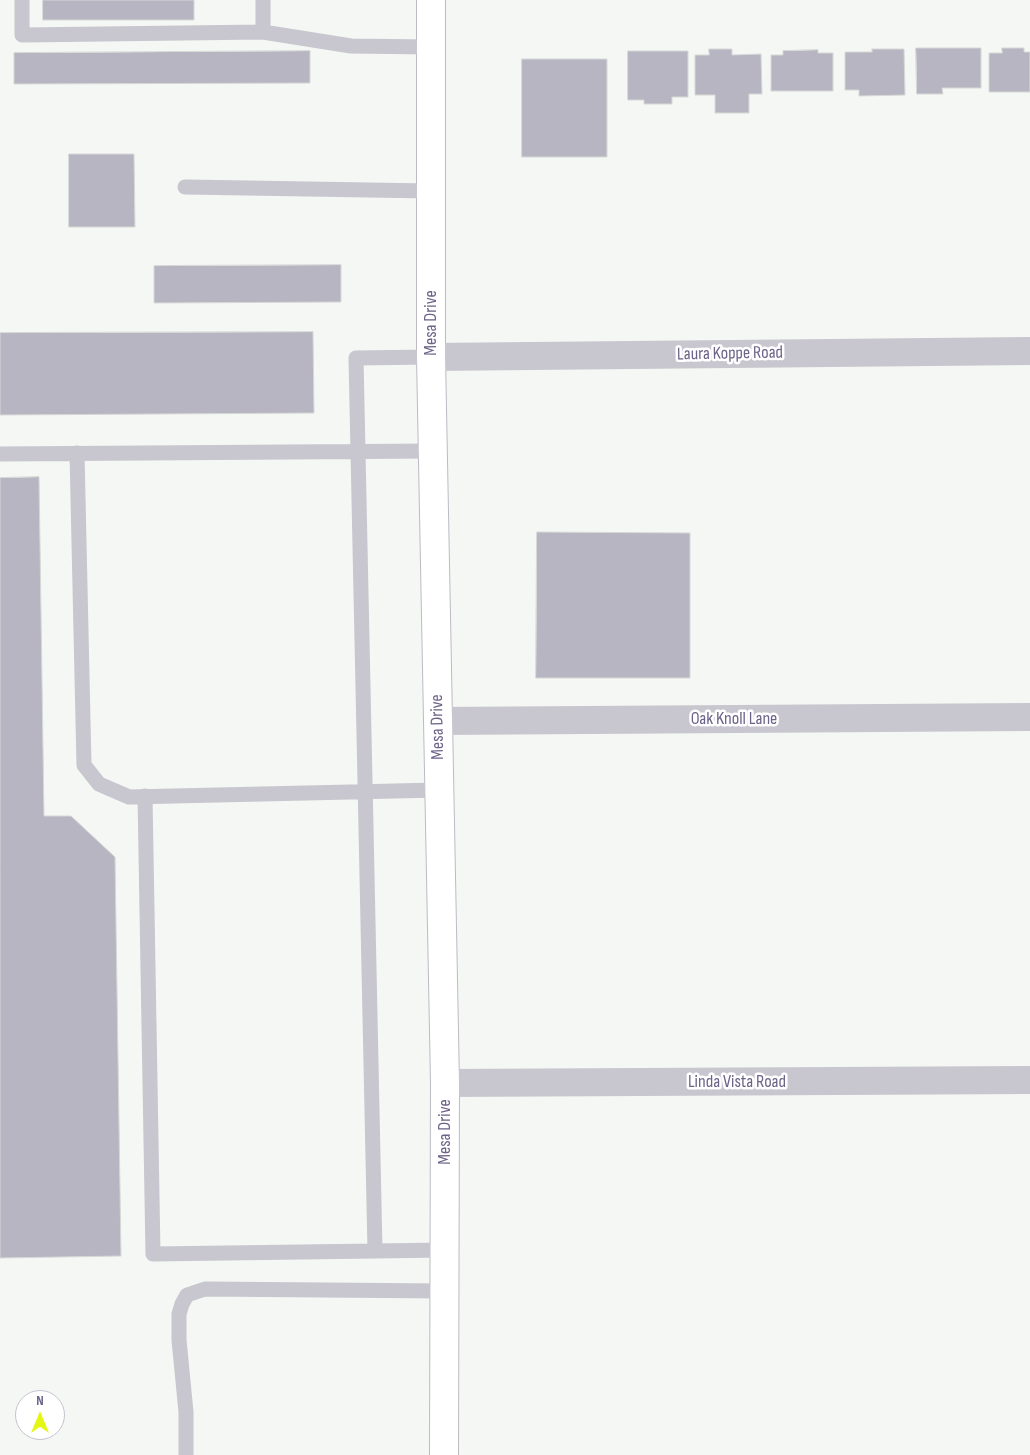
<!DOCTYPE html>
<html>
<head>
<meta charset="utf-8">
<style>
	body { margin:0 }
	#map { position:relative; width:1030px; height:1455px; overflow:hidden; background:#f4f7f3; font-family:"Sofia Sans Condensed",sans-serif }
	canvas { display:block }
	.north { position:absolute; left:15px; top:1390px; width:50px; height:50px; box-sizing:border-box; background:#fff; border:1px solid #c5c1cf; border-radius:50%; rotate:0deg; font-size:14px; font-weight:700; line-height:20px; text-align:center; color:#6d6388 }
	.north::after { content:''; display:block; margin:auto; width:18px; height:22px; background:#e4f614; clip-path:polygon(50% 0,100% 100%,50% 72%,0 100%) }
</style>
</head>
<body>
<div id="map">
<canvas width="1030" height="1455"></canvas>
<div class="north">N</div>
</div>
<script>
const context = document.querySelector('canvas').getContext('2d');
context.lineJoin = 'round';
function paint(path, color) {
  context.fillStyle = color;
  context.fill(path, 'evenodd');
}
function trace(path, color, width, dash) {
  context.strokeStyle = color;
  context.lineWidth = width;
  context.lineCap = dash ? 'butt' : 'round';
  context.setLineDash(dash || []);
  context.stroke(path);
}
function drawText(font, color, halo, rows, align = 'center') {
  context.font = font + ' "Sofia Sans Condensed",sans-serif';
  context.lineWidth = 5;
  context.setLineDash([]);
  context.textBaseline = 'middle';
  context.strokeStyle = halo;
  context.fillStyle = color;
  for (const [text, x, y, turn = 0] of rows) {
    context.save();
    context.translate(x, y);
    context.rotate((+turn || 0) * Math.PI / 180);
    context.textAlign = isNaN(turn) ? turn : align;
    if (halo) context.strokeText(text, 0, 0);
    context.fillText(text, 0, 0);
    context.restore();
  }
}
const building = new Path2D(`
	M43,0H194V20H43Z
	M916,48H981V88H942L943,94H917Z
	M1002,48H1024V52H1030V92H989V53H1002Z
	M709,49H732V55L761,54L762,94H749V113H715V95H695V55H709Z
	M872,49H904L905,95L859,96V90H845V52H872Z
	M818,50V53H833V91H771V55H783V51Z
	M310,51V83L14,84V53Z
	M628,51H688V97H672V104H644V100H628Z
	M522,59H607V157H522Z
	M69,154H134L135,227H69Z
	M341,265V302L154,303V266Z
	M313,332L314,413L0,415V333Z
	M39,477L44,816H71L115,857L121,1256L0,1258V478Z
	M537,532L690,533V678H536Z`);
paint(building, '#b8b5c2');
trace(building, '#d6d8d6', 1);
const secondary = new Path2D(`
	M431,0V357L445,1083L444,1455`);
trace(secondary, '#bdbac4', 30);
trace(new Path2D(`
	M22,0V35L263,32
	M263,0V32L351,46L431,47
	M185,187L431,191
	M77,453L84,765L99,784L129,797L439,790
	M0,454L433,451
	M145,796L153,1254L375,1251L356,358L431,357
	M375,1251L444,1250
	M186,1455V1412L179,1340V1314L182,1304L187,1295L205,1289L444,1291`), '#c8c6ce', 15);
trace(new Path2D(`
	M431,357L1030,351
	M438,721L1030,717
	M445,1083L1030,1080`), '#c8c6ce', 28);
trace(secondary, '#fff', 28);
drawText('18px', '#6d6388', '#fff', [
	["Mesa Drive",431,323,-90],
	["Laura Koppe Road",730,354,-1],
	["Oak Knoll Lane",734,719],
	["Mesa Drive",438,727,-91],
	["Linda Vista Road",737,1082],
	["Mesa Drive",445,1132,-90]
]);
</script>
</body>
</html>
